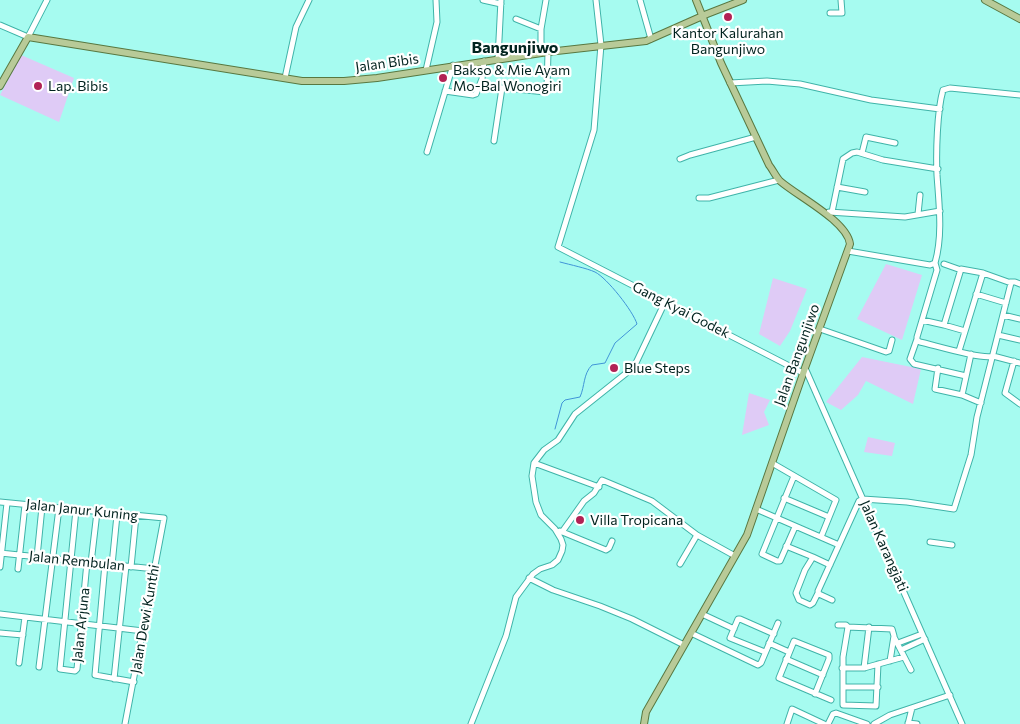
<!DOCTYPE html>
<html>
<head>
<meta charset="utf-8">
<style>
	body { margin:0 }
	canvas { display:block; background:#a6fbf0 }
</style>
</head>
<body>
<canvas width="1020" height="724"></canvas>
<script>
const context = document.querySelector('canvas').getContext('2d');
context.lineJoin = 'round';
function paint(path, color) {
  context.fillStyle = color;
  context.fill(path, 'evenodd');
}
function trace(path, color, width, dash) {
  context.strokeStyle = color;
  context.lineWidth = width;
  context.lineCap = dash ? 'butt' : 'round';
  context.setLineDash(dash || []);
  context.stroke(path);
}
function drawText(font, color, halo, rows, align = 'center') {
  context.font = font + ' Commissioner,sans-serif';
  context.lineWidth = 4.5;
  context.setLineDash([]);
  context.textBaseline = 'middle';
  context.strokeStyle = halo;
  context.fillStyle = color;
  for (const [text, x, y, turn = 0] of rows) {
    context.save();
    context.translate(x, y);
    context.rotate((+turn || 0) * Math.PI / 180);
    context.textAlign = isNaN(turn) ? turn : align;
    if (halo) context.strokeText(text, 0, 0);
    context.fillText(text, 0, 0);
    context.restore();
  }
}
paint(new Path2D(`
	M21,55L74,78L59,122L0,95Z
	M886,264L922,275L902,340L857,319Z
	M773,278L807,289L790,331L780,346L759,334Z
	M862,357L921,369L913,404L866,381L858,395L841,410L826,402Z
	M749,393L770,400L764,412L769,425L742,435Z
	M868,437L895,443L892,456L864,452Z`), '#dfcbf6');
trace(new Path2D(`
	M555,429L562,403L565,400L580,397C585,386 583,374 592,365L605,363L615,343L637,324C633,311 607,278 595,272C586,268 571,265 560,262`), '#4094d7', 1);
const minor = new Path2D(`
	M483,0L501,4
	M596,0L601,45L594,130L558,247L803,373
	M640,0L651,39
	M830,13H842L841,0
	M516,19L541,29
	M0,25L28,37L47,0
	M541,53V29L546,0
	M498,59L501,0
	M426,70L437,22L436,0
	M285,78L296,27L309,0
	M730,83L767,81L800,84L871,100L940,109
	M478,88H507L545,92L547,89L548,52
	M445,91L473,95L476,94L482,79L484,61
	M494,141L502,88
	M427,152L453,65
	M862,153L866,137L895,143
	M680,159L690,155L756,137
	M837,187L865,192
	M699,198H709L779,180
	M829,212L905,217L940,211
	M832,212L843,159L852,153L857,152L883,160L938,169
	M918,214L920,195
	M848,251L930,265L935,263C943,235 939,204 937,175C936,153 937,111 943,90L950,88L1020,95
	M935,263L937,270L917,337V340L920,342C934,345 982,360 993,356L1020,363
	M944,264L961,270
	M1010,282H1015L1020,284
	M976,294L1006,303
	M1003,315L1020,319
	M944,325L965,331
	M820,329L886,352L889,351L892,340
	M998,335L1020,340
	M917,339L910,359L914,364L966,376
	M959,351L983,273
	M1014,361L1005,393L1020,404
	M805,368L962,724
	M938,368L935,389L962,395L981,403
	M962,395L971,354
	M534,463L599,487
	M772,463L836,500L821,537
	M794,476L762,554L777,561H780L795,527
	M784,498L829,517
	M0,502L164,518L125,724
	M756,509L839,545
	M76,510L60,669L75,671L77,669L87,562
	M560,531L606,550L609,548L612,541
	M562,532L584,501L594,493L602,480L652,501L697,535
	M930,542L952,545
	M786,546L813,557
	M0,553L155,569
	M37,557L42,507
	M91,563L97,512
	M105,564L95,675L134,682
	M680,564L697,535L735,556
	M112,565L117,515
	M0,567L7,503
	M131,567L136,516
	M18,569L25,505
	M529,578L553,590L600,606L632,619L684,645
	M818,593L813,603L810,605L799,600L796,593L805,570L813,557L830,565
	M832,600L819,594L818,591L859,501L863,499L907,502L954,509L971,455L977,417L1011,283L983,273L961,269L944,325L922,320
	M0,614L143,631
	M702,614L734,629
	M838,625H846L848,627L892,629L894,636L890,661
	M848,627L843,657V705L876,706L878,664
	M0,633L23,635
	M691,633L758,665L761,663L778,623
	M894,637L911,670
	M769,643L789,652
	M898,643L922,634
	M901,650L925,639
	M765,652L730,638L738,619H740L774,634
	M786,659L823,675
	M19,663L25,617
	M39,667L59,508
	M842,668H864L904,657
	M864,668L869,627
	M114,679L126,566
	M843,687H878
	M815,694L829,659V655L794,641L779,678L831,700
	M908,723L917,724
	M471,724L506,636L516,597L533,574L540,569L552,565L558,560L562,551L563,545L561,539L555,529L541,515L536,502L532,476L534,463L544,450L558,440L575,414L634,367L665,302
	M787,724L792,709L824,724
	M828,724L833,714L836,713L867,724
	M874,724L890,715L950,695
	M908,724L912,708`);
const major = new Path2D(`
	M985,0L1020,19
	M0,86L28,37L302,81H344L377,78L548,52L646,41L707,14L743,0
	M644,724L646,712L747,535L805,368L850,244C847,221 797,196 780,181C776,177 773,170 769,165L721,63L696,0`);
trace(minor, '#3fb4a9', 7);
trace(major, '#587841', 8);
trace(minor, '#fff', 5);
trace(major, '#b8ca98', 6);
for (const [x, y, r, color] of [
	[728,17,5,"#b12255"],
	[443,78,5,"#b12255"],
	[38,86,5,"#b12255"],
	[614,368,5,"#b12255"],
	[580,520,5,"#b12255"]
]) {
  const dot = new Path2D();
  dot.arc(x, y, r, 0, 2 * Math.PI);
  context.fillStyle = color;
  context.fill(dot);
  trace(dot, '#fff', 2);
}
drawText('14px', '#00221e', '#fff', [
	["Kantor Kalurahan",728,33,"center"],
	["Bangunjiwo",728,49,"center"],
	["Bakso & Mie Ayam",453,70],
	["Mo-Bal Wonogiri",453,86],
	["Lap. Bibis",48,86],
	["Blue Steps",624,368],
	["Villa Tropicana",590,520]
], 'left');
drawText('14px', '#00221e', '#fff', [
	["Jalan Bibis",387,63,-8],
	["Gang Kyai Godek",681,310,27],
	["Jalan Bangunjiwo",797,355,-70],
	["Jalan Janur Kuning",82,510,6],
	["Jalan Karangjati",884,546,66],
	["Jalan Rembulan",77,561,6],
	["Jalan Dewi Kunthi",145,619,-80],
	["Jalan Arjuna",81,625,-84]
]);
drawText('bold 16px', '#00221e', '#fff', [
	["Bangunjiwo",515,48]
]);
</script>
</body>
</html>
